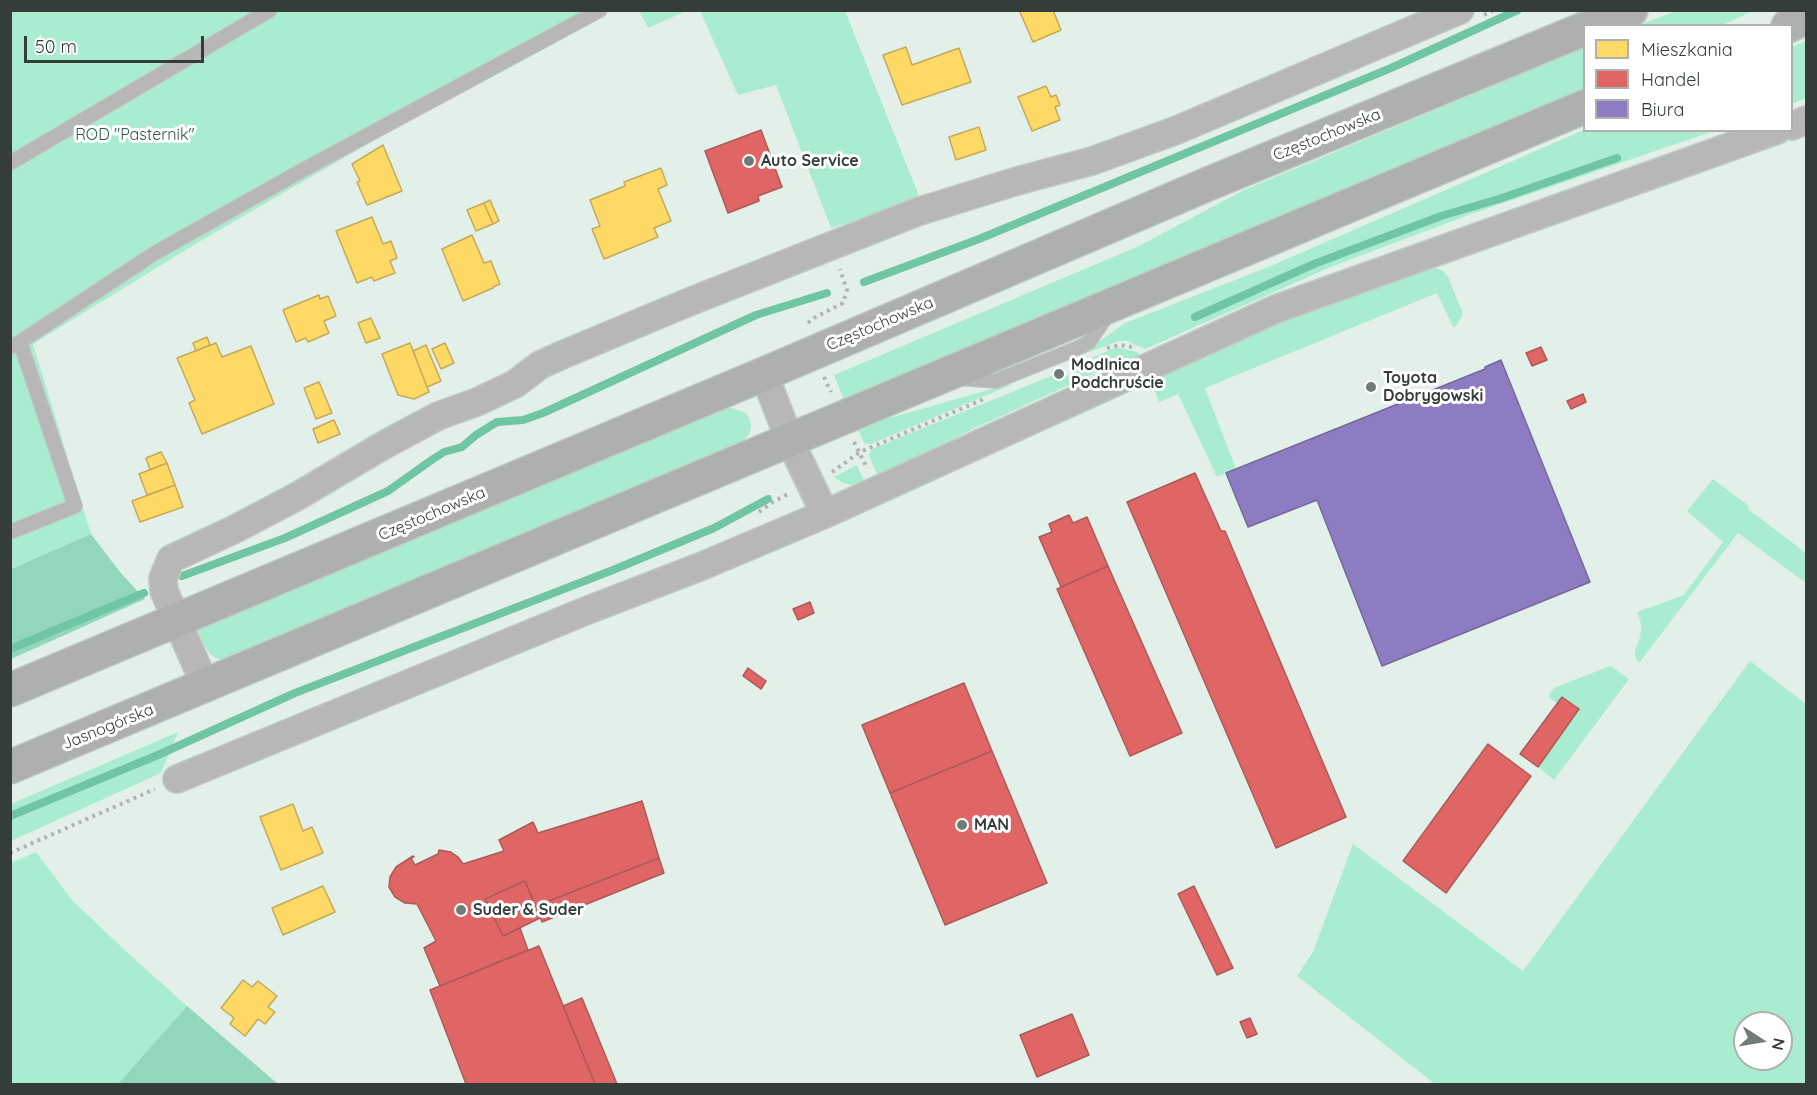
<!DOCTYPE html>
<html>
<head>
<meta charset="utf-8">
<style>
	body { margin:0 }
	#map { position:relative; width:1817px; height:1095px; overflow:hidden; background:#e3f0ea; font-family:Quicksand,sans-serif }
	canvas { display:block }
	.frame { position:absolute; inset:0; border:12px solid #343d39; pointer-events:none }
	.legend { position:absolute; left:1583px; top:24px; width:210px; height:108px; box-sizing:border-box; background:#fff; border:2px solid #aeb1b0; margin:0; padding:8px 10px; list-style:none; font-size:18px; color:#343d39 }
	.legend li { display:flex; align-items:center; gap:12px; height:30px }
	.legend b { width:30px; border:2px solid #aeb1b0 }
	.north { position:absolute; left:1733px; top:1011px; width:60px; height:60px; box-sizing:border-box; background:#fff; border:2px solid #aeb1b0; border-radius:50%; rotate:102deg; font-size:16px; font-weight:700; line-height:24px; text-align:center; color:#343d39 }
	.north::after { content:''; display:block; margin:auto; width:21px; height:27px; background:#717c77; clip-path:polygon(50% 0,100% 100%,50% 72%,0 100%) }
	.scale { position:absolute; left:24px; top:36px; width:180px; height:27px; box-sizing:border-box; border:3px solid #343d39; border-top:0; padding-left:8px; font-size:18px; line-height:21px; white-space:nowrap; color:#343d39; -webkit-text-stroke:4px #fff; paint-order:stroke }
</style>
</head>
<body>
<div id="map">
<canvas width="1817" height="1095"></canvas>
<div class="frame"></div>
<ul class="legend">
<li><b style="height:16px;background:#ffd966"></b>Mieszkania</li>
<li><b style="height:16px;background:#e06666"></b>Handel</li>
<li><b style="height:16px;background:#8e7cc3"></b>Biura</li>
</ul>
<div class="north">N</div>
<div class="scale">50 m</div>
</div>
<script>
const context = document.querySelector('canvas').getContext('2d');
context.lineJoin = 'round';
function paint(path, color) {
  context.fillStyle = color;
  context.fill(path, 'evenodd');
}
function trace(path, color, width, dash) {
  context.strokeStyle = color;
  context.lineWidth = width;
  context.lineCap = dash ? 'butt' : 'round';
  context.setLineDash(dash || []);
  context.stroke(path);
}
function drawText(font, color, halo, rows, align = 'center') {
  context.font = font + ' Quicksand,sans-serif';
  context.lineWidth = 6;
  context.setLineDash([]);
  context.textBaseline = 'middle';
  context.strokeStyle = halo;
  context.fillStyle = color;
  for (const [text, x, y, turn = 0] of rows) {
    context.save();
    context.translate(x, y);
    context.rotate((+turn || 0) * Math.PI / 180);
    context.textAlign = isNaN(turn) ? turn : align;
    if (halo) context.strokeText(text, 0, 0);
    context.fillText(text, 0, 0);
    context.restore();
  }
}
paint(new Path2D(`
	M11,11H597L197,243L33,344L91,534L11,569Z
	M639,11H686L648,28Z
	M700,11H845L921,201L831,228L776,85L738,95Z
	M1676,11V10L1752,11L1723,25H1639Z
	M1806,41V98L1792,104V47Z
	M1584,48V89L844,400L834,375L1139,246L1244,190Z
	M1584,130L1714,131L1474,213L1333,266L1145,349L1127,341H1119L1084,354L1083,353L1125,323L1266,268Z
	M1429,267L1442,270L1448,277L1462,311V317L1455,327H1453L1437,293L1205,388L1236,469L1217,477L1178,394L1159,402L1151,381L1285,320L1365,288Z
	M1120,348L1137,352L1142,356L1118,367L1104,369L975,428L878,477L869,455L872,449L1056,374L1060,379L1071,374L1069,368L1112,349Z
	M1010,384L1011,385L871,444L864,443L857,427Z
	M732,408L746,413C755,426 751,435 740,444L226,660C208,660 204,645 198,630L724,409Z
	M857,465L865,483C853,487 844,485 834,477Z
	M1713,479L1749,506L1748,509L1806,553V583L1738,533L1639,663C1630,652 1638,648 1640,636C1642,627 1641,621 1637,612L1684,595L1723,542L1687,511Z
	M1750,661L1806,704V1084H1435L1297,976L1313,952L1353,844L1523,971ZM1745,1023H1781V1059H1745Z
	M1610,666L1629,679L1554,780L1538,767L1579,709L1562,697L1557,703L1548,697L1554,688Z
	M178,732L161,773L11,841V804Z
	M36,852L72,900L129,954L187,1006L118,1084H11V863Z`), '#a9ecd0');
paint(new Path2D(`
	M91,534L120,572L145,599L11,659V569Z
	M187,1006L278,1084H118Z`), '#92d6bb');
const homes = new Path2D(`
	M1019,10H1053L1061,30L1033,42Z
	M906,47L912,65L959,48L971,82L902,105L883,55Z
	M1046,86L1051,97L1056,95L1060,105L1055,107L1060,120L1032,131L1018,97Z
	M979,127L986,150L956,160L949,137Z
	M383,145L402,191L367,205L357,182L360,181L352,164Z
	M661,168L667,185L658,189L671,221L654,228L658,237L604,259L592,229L600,226L590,200L625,186L624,182Z
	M490,200L499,221L493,224L484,203Z
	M484,203L493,224L476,231L467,210Z
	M372,217L383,244L391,241L397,258L390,261L395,273L374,281L372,277L357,283L336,231Z
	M472,235L484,263L491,261L500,284L493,287V288L463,301L442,249Z
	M319,295L320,299L328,296L336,316L324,321L329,333L308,342L306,338L296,342L283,310Z
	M371,318L380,338L366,343L358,323Z
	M207,337L210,345L196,351L193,343Z
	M216,343L222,357L251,346L274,404L202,434L189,403L195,400L177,358Z
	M410,343L429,392L414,399L398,395L382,354Z
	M445,343L454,363L441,369L432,349Z
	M426,345L441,381L427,387L413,351Z
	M319,382L332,413L316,419L304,388Z
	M334,420L340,434L318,443L313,429Z
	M161,452L167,463L150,470L146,458Z
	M167,463L175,485L147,495L139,474Z
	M175,485L183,507L140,522L132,501Z
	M293,804L303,831L312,827L323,853L281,870L260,817Z
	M323,886L335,912L283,935L272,908Z
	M243,980L252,987L258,981L277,996L268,1007L275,1012L265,1024L258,1019L245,1036L230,1024L234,1018L221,1008Z`);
paint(homes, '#ffd966');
trace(homes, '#c2aa58', 1.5);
const shops = new Path2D(`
	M761,130L782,187L758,196L759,201L728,213L705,151Z
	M1541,347L1547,360L1532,366L1526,353Z
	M1583,394L1586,402L1571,409L1567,401Z
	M1195,473L1221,531H1225L1346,817L1276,848L1127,502Z
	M1069,515L1073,523L1087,517L1108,566L1061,587L1039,537L1052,532L1049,524Z
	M1108,566L1182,733L1130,756L1057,589Z
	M810,602L814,613L798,620L793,609Z
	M748,668L766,681L761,689L743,676Z
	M964,683L992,751L890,793L862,725Z
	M1562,697L1579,709L1538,767L1520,754Z
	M1488,744L1531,776L1446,893L1403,861Z
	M992,751L1047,883L945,925L890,793Z
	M642,801L659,858L536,906L525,881L485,899L503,936L520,928L528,950L440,986L424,948L436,941L417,904L405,903L395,897L389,887L390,877L396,867L413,856L414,857L411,858L415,865L438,854L439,850L451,852L458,857L463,864L504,851L499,840L533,822L538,833Z
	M659,858L664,873L542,922L536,906Z
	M525,881L540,918L503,936L485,899Z
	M1194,886L1233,968L1217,975L1178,894Z
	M539,946L595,1084H466L430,990Z
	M582,998L617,1084H595L563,1006Z
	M1072,1014L1089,1055L1037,1077L1020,1035Z
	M1250,1018L1257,1034L1247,1038L1240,1022Z`);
paint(shops, '#e06666');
trace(shops, '#ac5a58', 1.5);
const offices = new Path2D(`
	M1501,360L1590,582L1382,666L1317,500L1248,527L1226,473L1485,369V367Z`);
paint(offices, '#8e7cc3');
trace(offices, '#73699a', 1.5);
trace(new Path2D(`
	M864,282L979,239L1391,68L1518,10
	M1195,317L1314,264L1441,216L1499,199L1617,158
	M182,576L285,538L388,491L433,459L444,452L462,447L476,435L497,422L523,420L543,413L756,315L827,293
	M10,649L144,593
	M10,816L158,755L295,693L613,570L714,528L768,499`), '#70c5a5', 8);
const lane = new Path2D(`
	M10,163L270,10
	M20,342L155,253L301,171L600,10
	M10,347L20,342L75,506L10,532
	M958,378L996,381L1078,348L1089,342L1108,314`);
const street = new Path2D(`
	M1792,126L1806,120
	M764,374L790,441L825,514
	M206,687L164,591L163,578L171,559L233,530L296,497L384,445L438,416L477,402L515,384L540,365L562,355L689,302L917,212L1017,181L1092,161L1177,130L1460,10
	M177,779L583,612L702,566L825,514L1276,309L1777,130`);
const primary = new Path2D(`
	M1594,26L1631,10
	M1788,26L1806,18
	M10,690L764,374L1208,184L1584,29
	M10,767L1584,107`);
trace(lane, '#c1cbc7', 16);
trace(street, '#c1cbc7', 30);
trace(primary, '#c1cbc7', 36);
trace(new Path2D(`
	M1484,15L1494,10
	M808,323L814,318L843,303L847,290L840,269
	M1107,348L1121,345L1132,347
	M824,377L831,392
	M854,442L867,468
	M832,472L860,452L984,399
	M759,512L773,502L788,494
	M10,853L155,789`), '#b0b3b2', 4, [3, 4.5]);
trace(lane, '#b7b7b8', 14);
trace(street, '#b7b7b8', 27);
trace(primary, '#aeafaf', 33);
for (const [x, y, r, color] of [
	[749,161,6,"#717c77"],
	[1059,374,6,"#717c77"],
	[1371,387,6,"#717c77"],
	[962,825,6,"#717c77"],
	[461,910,6,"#717c77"]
]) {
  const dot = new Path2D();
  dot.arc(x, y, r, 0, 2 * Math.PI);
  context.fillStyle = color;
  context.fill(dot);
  trace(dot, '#fff', 2);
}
drawText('16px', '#2b5a47', '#fff', [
	["ROD \"Pasternik\"",135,135]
]);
drawText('16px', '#343d39', '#fff', [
	["Częstochowska",1327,135,-22],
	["Częstochowska",880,324,-23],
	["Częstochowska",432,514,-23],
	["Jasnogórska",108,727,-22]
]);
drawText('bold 16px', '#343d39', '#fff', [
	["Auto Service",761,161],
	["Modlnica",1071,365],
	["Podchruście",1071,383],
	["Toyota",1383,378],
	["Dobrygowski",1383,396],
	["MAN",974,825],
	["Suder & Suder",473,910]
], 'left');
</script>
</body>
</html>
